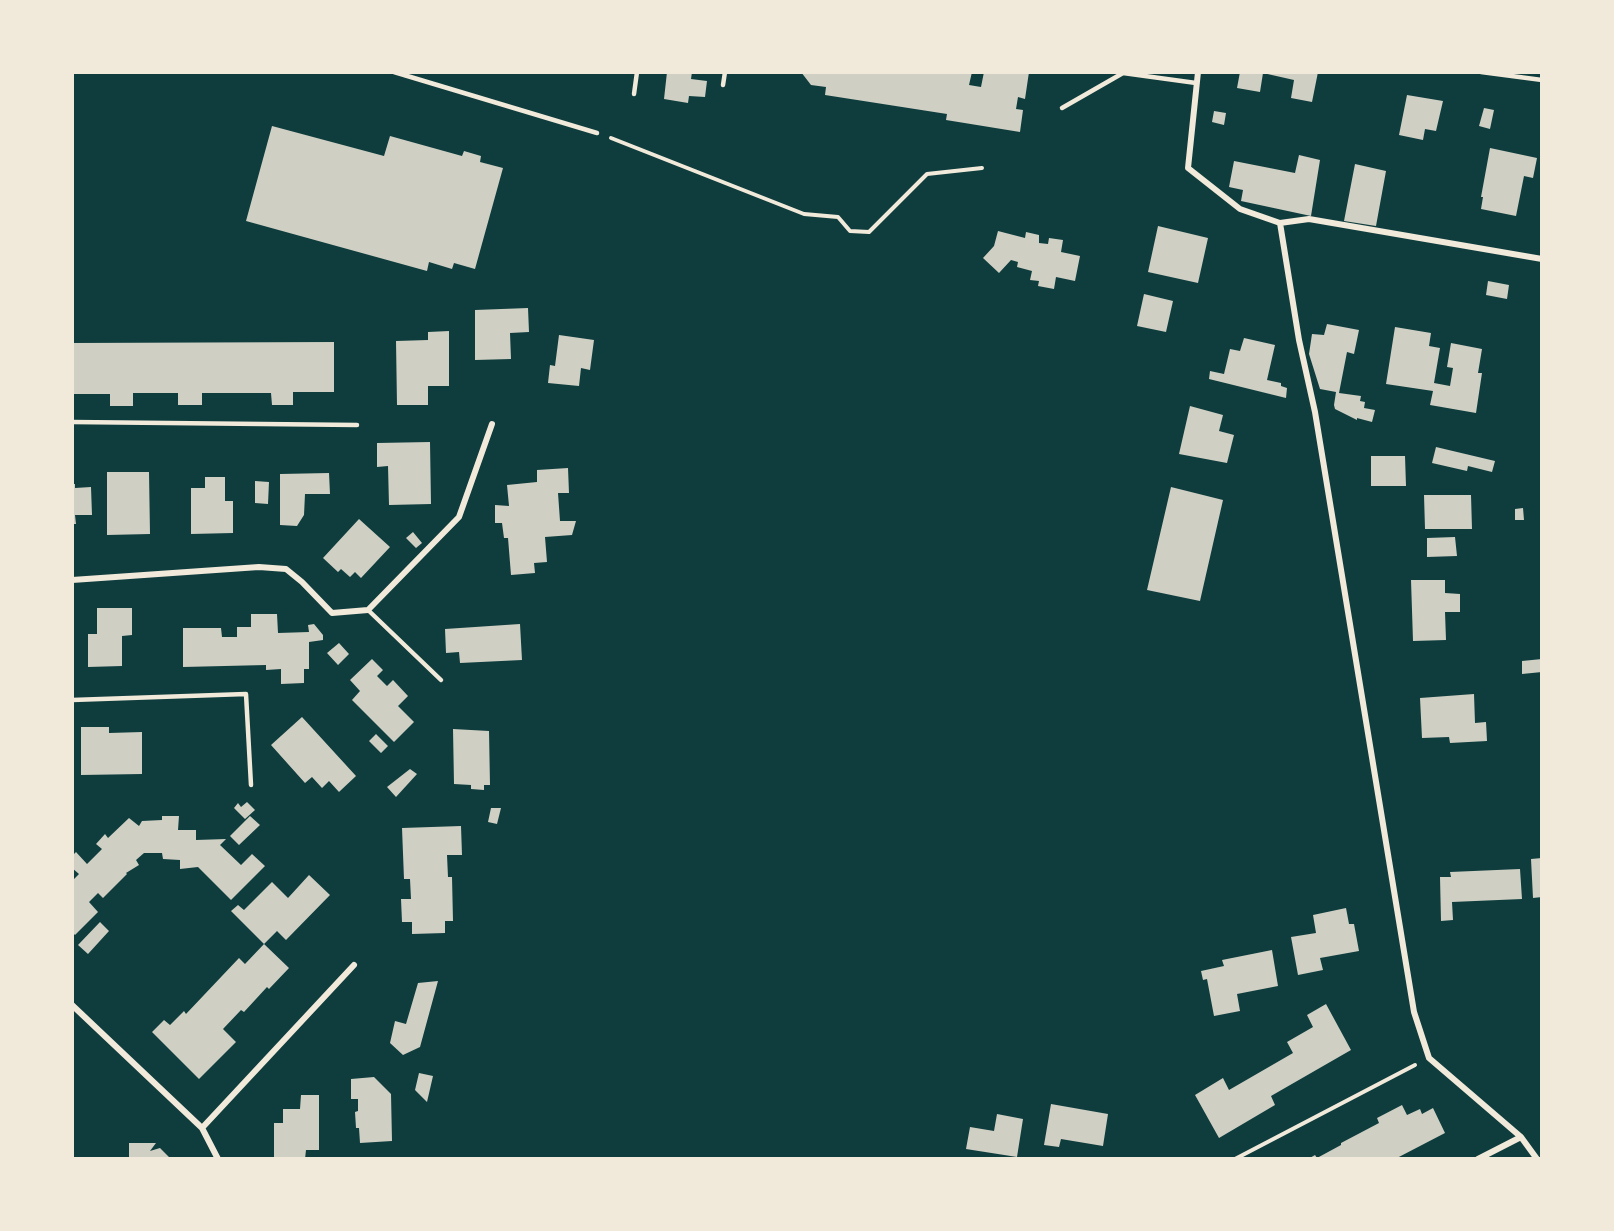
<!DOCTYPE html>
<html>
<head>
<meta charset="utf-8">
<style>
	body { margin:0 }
	#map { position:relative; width:1614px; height:1231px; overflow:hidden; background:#0f3d3e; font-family:Inter,sans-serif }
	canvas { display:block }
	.frame { position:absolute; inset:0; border:74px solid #f1e9da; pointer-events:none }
</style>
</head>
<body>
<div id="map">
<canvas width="1614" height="1231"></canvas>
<div class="frame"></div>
</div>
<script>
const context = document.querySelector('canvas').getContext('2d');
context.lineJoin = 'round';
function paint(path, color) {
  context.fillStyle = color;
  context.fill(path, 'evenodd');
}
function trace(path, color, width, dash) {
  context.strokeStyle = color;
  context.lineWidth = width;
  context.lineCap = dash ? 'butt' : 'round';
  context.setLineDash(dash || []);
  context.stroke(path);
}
paint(new Path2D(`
	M667,72H692L691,79L707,81L705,97L689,96L688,103L664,99Z
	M801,72H913L920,73V72H972L969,85L981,87L984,72H1029L1025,99L1018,97L1016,109L1023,110L1020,132L946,120L947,114L825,95L826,87L811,85Z
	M1240,72H1318L1312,102L1291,98L1294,80L1263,73L1260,92L1237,88Z
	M1407,95L1443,101L1436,131L1425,129L1423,140L1399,135Z
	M1484,108L1494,110L1490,129L1479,126Z
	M1214,111L1226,113L1224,125L1212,122Z
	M272,126L384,156L390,136L462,156L464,151L481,156L480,162L503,168L475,269L454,263L452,269L429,262L427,271L246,221Z
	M1490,148L1537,158L1533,178L1524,176L1516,216L1481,209L1483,197H1481Z
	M1299,155L1320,160L1311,216L1241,201L1243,190L1229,187L1234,161L1295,173Z
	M1355,164L1386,171L1376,226L1344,221Z
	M1158,226L1208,238L1198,283L1148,272Z
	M998,231L1025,238L1026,232L1039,235V243L1048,244L1049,238L1063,240L1061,252L1080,256L1075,281L1056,277L1054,289L1038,286L1039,281L1030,280L1032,271L1017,267L1018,262L1011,260L999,273L983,258L994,246Z
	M1488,281L1509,285L1507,299L1486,295Z
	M1144,294L1173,301L1166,332L1137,326Z
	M528,308L529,332L510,333L511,359L475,360V310Z
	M1327,324L1359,330L1354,354L1347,352L1339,393L1361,396L1360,401L1365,402L1364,408L1375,410L1372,422L1357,418V420L1335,409L1334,405L1336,392L1320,389L1309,354L1312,334L1324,335Z
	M1395,327L1431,333L1429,346L1440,348L1434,383L1450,386L1453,368L1447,367L1451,343L1482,349L1478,373H1482L1476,413L1430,405L1433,391L1386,384Z
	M449,331V386H428V405H397L396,341L428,340V332Z
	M559,335L594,340L590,370L581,368L579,386L548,383L550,365L555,366Z
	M1244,338L1275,345L1267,380L1281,383V386L1287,388L1286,398L1209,379L1210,371L1224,374L1230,349L1240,351Z
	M334,342V392H293V405H272L271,393H202V405H178V393H133V406H110V394H72V343Z
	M1190,406L1223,415L1219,431L1234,435L1227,463L1179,454Z
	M430,442L431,504L389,505L388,466L377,467V443Z
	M1436,447L1495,461L1492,472L1468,466L1467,471L1432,463Z
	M1371,456H1405L1406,486H1371Z
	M568,468L569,493H558L560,521H576L572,535L545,537L547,562L534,563L535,573L511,575L508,538H504L502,523H495V505L509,506L507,485L537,482V470Z
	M107,472H149L150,534L107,535Z
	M329,473L330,494H305L304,515L297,526L280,525V474Z
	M205,477H225V501H233V533L191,534V488H205Z
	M255,481L269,482L268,504L255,503Z
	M72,484H75V488L91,487L92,515H75L76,524H72Z
	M1171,487L1223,500L1200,601L1147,590Z
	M1424,495H1471L1472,529H1425Z
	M1523,508L1524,520H1515V509Z
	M359,519L390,547L361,578L355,572L350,577L341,569L338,572L323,558Z
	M413,532L422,543L416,548L406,538Z
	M1455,537L1457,556L1427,557V538Z
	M1411,580H1445V593L1460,594V612H1445L1446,640L1413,641Z
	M97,608H132V635L122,636V666L88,667V634H97Z
	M251,614H277L278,633L309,632L308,625L314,624L323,635V640L309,642V669H304V683L281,684V669L266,670V665L183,667V628H221L222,637H237V627H251Z
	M520,624L522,660L460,663L459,652L446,653L445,629Z
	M339,643L349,654L338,665L327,653Z
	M372,659L383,670L377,676L387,686L393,680L408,696L398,706L414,722L394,742L352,700L360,691L350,680Z
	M1542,659V672L1522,674V661Z
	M1474,694L1475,723L1486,722L1487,741L1450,743L1449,737L1422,738L1420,698Z
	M302,717L356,776L339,792L329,781L322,788L312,777L305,783L271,745Z
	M81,727H109V733L142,732V774L81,775Z
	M453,729L489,731L490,785H484V790L471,789V785L454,784Z
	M376,734L388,746L381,753L369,741Z
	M410,769L417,774L396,797L387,787Z
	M247,802L255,810L245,819L234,808L238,803L241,807Z
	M491,808H501L497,824L488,822Z
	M162,816H179L178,830H196V840L226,839L220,845L241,865L252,854L265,866L231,900L198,867L180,869V860L163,859L162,853H144L136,860L139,865L126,873L127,874L103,898L98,893L89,902L98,912L75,935L72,932V881L79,874L72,868V856L76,852L87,864L102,849L96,844L105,834L108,838L129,818L139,826L142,821L162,820Z
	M250,816L260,825L239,845L230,836Z
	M461,826L462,855H447L448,877H452L453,921H445V933L412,934V922H402L401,899H411L410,879H404L402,828Z
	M1542,858V897L1533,898L1531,859Z
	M1520,869L1522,899L1452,902L1453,920L1441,921L1440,877H1451L1450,872Z
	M309,875L330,895L286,940L277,931L264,944L289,968L269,989L267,987L244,1012L241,1010L223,1029L236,1042L199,1079L152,1032L164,1020L170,1025L184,1011L186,1014L239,958L245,964L264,944L231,911L238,905L244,910L272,882L288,898Z
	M1346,908L1349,924H1354L1359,951L1320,958L1323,970L1298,975L1291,937L1316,933L1313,915Z
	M100,922L109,931L88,954L78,945Z
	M1272,950L1278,986L1237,994L1240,1011L1214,1016L1207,979L1203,980L1201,971L1224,966L1222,960Z
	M438,981L420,1047L403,1055L390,1043L395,1021L406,1024L418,983Z
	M1326,1004L1351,1050L1271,1096L1275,1105L1219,1138L1195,1095L1223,1078L1229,1090L1293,1053L1287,1042L1313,1027L1307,1015Z
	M419,1073L433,1076L427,1102L415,1090Z
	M374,1077L391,1094L392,1141L360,1143L359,1128H356L355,1112L358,1111V1099H351V1079Z
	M301,1095H319V1150H306L305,1159H274V1123H283V1109H300Z
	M1051,1104L1108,1114L1103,1146L1061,1139L1059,1147L1044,1145Z
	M1402,1105L1407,1115L1420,1109L1422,1114L1433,1108L1445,1133L1395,1159H1308L1315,1155L1317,1158L1341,1145V1143L1379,1123L1377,1118Z
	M997,1114L1023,1119L1017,1157L966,1149L970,1127L994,1131Z
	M129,1143H156L150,1151L160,1148L171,1159H129Z`), '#cfcfc3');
trace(new Path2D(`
	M611,138L804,214L838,217L850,231L869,232L927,174L982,168
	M1235,1159L1415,1065`), '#f1e9da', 4);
trace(new Path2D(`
	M394,72L597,133
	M1123,72V73L1196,83
	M1481,72L1542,80
	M723,85L725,72
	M634,94L637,72
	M1062,108L1123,73
	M72,422L357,425
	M368,610L441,680
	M72,700L246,694L251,785`), '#f1e9da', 4.5);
trace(new Path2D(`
	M1198,72L1188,168L1240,209L1280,223L1309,219L1542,259
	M1280,223L1299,340L1315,412L1414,1012L1429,1058L1521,1137L1537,1159
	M72,580L259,567L286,569L302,582L332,613L368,610L459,517L492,424
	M72,1005L202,1128L218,1159
	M202,1128L354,965
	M1478,1159L1521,1137`), '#f1e9da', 6);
</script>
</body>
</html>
